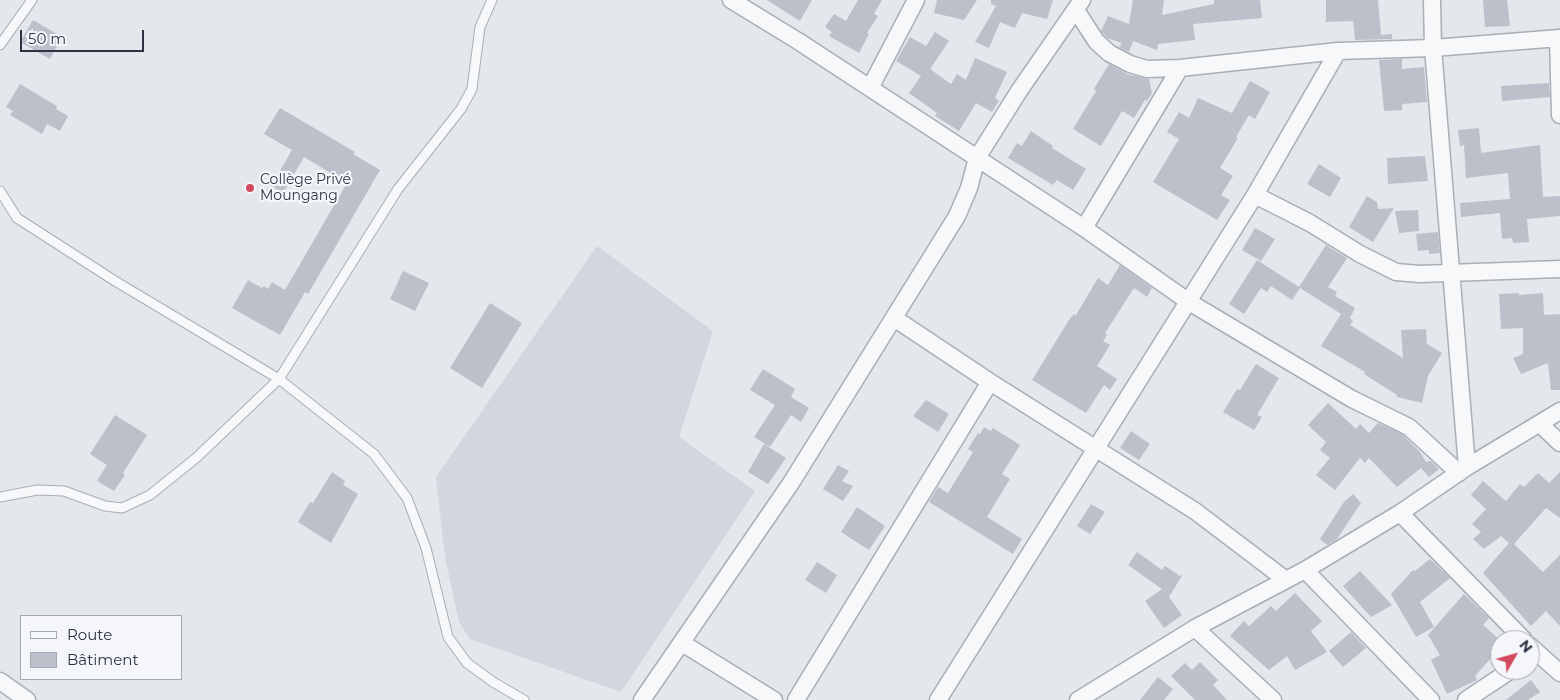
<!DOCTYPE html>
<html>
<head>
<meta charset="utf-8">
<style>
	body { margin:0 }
	#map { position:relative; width:1560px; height:700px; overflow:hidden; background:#e4e7ec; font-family:Montserrat,sans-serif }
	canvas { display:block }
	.legend { position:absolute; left:20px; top:615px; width:162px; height:65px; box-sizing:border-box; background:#f4f6f9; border:1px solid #a4a8b1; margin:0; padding:6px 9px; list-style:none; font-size:15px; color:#2b3445 }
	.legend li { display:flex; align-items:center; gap:10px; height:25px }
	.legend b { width:25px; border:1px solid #a4a8b1 }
	.north { position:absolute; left:1490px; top:630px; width:50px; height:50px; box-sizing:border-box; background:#f4f6f9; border:1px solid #a4a8b1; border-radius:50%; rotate:52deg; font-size:14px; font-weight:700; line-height:20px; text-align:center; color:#2b3445 }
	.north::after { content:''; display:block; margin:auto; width:18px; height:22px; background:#d1495b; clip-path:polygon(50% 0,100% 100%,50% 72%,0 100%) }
	.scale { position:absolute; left:20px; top:30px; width:124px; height:22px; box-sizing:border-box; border:2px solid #2b3445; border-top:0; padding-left:6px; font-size:15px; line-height:18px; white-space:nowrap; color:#2b3445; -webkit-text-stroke:4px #f4f6f9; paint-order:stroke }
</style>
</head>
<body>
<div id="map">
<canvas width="1560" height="700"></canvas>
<ul class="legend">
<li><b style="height:6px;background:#f7f8fa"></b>Route</li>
<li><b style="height:14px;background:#bbc0ca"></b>Bâtiment</li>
</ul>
<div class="north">N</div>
<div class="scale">50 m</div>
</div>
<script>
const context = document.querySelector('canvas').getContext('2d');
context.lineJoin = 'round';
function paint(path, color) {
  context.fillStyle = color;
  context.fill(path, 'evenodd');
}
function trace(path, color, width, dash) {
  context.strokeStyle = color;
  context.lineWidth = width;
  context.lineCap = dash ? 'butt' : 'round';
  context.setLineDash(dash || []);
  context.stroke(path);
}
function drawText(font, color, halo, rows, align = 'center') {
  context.font = font + ' Montserrat,sans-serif';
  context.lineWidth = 4.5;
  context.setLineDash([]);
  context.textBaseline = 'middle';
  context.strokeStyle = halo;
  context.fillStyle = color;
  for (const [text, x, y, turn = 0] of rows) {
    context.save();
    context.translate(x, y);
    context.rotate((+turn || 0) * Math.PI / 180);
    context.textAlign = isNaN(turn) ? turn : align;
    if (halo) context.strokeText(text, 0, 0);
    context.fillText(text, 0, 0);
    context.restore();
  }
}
paint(new Path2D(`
	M597,246L713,331L679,437L755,491L621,692L470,639L459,622L445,557L436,477Z`), '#d2d6de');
paint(new Path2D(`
	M767,0H812L800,21Z
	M858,0H882L874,14L878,16L867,33L869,34L859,53L829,36L832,32L825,27L834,14L846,21Z
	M937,0H977L964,20L934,13Z
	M991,0H1053L1047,19L1022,13L1015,28L1000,22L989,48L975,42L996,6L991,4Z
	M1133,0H1164L1162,15L1214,4V0H1260L1262,18L1193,24L1195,40L1158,44L1157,50L1133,41L1129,52L1119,47L1122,43L1107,38L1101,31L1108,16L1129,24Z
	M1326,0H1378L1381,35L1392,34V39L1355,40L1353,21L1326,22Z
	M1483,0H1507L1510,26L1485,27Z
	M33,20L62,37L50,59L20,42Z
	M935,32L949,41L930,69L951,84L957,74L966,80L975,58L1007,72L995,98L999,101L992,112L976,103L959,131L935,116L937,113L909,93L921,76L896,61L910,37L926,46Z
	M1402,59V69L1424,67L1427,102L1402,104V110L1384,111L1379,60Z
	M1109,64L1127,74L1149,79L1152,93L1147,101L1145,100L1134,118L1122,111L1101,146L1073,129L1096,91L1094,89Z
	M1250,81L1270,92L1255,119L1249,115L1236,137L1238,138L1220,168L1233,176L1221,195L1230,200L1217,220L1153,182L1179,139L1167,132L1179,112L1189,118L1198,98L1232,113Z
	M1549,83L1550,97L1502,101L1501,86Z
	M20,84L57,106L56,109L68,116L60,131L47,124L42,134L10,115L13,111L6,107Z
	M280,108L355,152L353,154L380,170L308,294L305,292L280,335L232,308L248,280L262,288L264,286L268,289L272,282L285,290L347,183L304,157L283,193L271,186L292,150L264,134Z
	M1479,128L1481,153L1540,145L1543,197L1560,196V216L1527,219L1529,242L1513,243L1512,238L1502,239L1500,213L1461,217L1460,203L1510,199L1508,173L1466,178L1464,145L1460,146L1458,130Z
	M1031,131L1053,146L1052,148L1086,169L1073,190L1057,180L1053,185L1008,158L1017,143L1022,146Z
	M1425,156L1428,181L1388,184L1387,158Z
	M1319,164L1341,178L1330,197L1307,184Z
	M1367,196L1377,202L1378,209L1394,208L1373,242L1349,227Z
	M1418,210L1419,231L1399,233L1395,211Z
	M1255,228L1275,239L1261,261L1242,250Z
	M1438,232L1440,253L1429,254V250L1418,251L1416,234Z
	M1326,245L1347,258L1328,287L1337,292L1335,296L1355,308L1350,318L1353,321L1350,325L1403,358L1401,330L1426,329L1427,344L1442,353L1428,376L1422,403L1397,397V395L1364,374L1365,372L1321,346L1341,314L1300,288L1292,300L1271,286L1267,292L1261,288L1244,314L1229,304L1257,260L1299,287Z
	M1120,265L1152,288L1147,297L1134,288L1105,333L1107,335L1103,341L1110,345L1097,366L1117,379L1110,390L1104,385L1086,413L1032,380L1069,320L1074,314L1076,315L1098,278L1108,285Z
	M403,271L429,283L415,311L390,299Z
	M1519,293V295L1543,293L1544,315L1560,314V390H1551L1548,363L1521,374L1513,358L1523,354V328L1501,329L1499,294Z
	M490,303L522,323L482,388L450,368Z
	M1256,364L1279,378L1257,415L1262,417L1254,430L1223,412L1237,389L1240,390Z
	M763,369L795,389L791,397L809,408L801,422L791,415L770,447L754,437L775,405L750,390Z
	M926,400L949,414L938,432L913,416Z
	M1328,403L1356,429L1360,424L1369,433L1378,423L1402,434L1420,452L1426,462L1431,461L1439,469L1429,477L1421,468L1397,487L1369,458L1365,463L1360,458L1335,490L1316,475L1330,458L1320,450L1326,442L1308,425Z
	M115,415L147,435L123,473L125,475L114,491L97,481L107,465L90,454Z
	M984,427L991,431L993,428L1020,445L1002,474L1010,479L987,517L1022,539L1013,554L929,502L938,487L948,493L973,452L968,449L978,433L980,434Z
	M1131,431L1150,444L1139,460L1120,448Z
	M764,444L786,458L768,484L748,472Z
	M838,465L849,471L842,481L853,486L843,501L823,489Z
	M332,472L345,481L343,485L358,494L331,543L298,522L310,502L313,503Z
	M1560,472V518L1546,508L1514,544L1543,572L1560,555V626L1546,611L1531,626L1483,573L1509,543L1501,536L1484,549L1473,539L1481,532L1472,524L1486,509L1471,495L1483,481L1506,501L1520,484L1524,487L1538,473L1549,483Z
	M1353,494L1361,503L1337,539L1327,545L1320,539L1344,502Z
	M1091,504L1105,512L1090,534L1077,526Z
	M857,507L885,526L869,550L841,532Z
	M1137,552L1162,570L1165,566L1180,576L1183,574L1169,597L1182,615L1164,628L1145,601L1162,589L1128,565Z
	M1430,559L1450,578L1420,602L1434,627L1416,637L1391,594L1413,570L1415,571Z
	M817,562L837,575L826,593L805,580Z
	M1360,571L1392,605L1371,617L1343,586Z
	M1295,593L1322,621L1311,631L1327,652L1295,670L1287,656L1269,670L1230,636L1244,621L1249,626L1271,606L1276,611Z
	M1464,594L1489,618L1483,625L1500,640V648L1475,676L1477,680L1447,694L1431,660L1440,655L1428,635Z
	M1351,632L1366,648L1343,667L1329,651Z
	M1200,662L1218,680L1213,685L1227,700H1195L1171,676L1185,663L1192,670Z
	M1158,677L1173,689L1164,700H1140Z
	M1531,680L1540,692L1528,700H1506Z`), '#bbc0ca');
const lane = new Path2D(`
	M0,45L32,0
	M0,191L17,218L115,281L279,379L374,454L407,498L426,548L448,637L467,663L493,682L524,700
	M0,497L37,490L64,491L105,506L122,508L150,495L196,458L279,379L398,189L461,109L472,89L480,27L492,0`);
const street = new Path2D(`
	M731,0L798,41L1084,228L1189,302L1352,399L1409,427L1459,473
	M1432,0L1433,48L1467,467
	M1076,10L1096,41L1109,53L1130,64L1147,69L1180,68L1338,51L1433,48L1560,38
	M1558,38L1560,115
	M870,88L916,0
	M1255,195L1310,223L1360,254L1396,272L1420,274L1560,269
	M1084,228L1180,68
	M894,318L990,382L1195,511L1286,580
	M1540,424L1560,443
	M1400,513L1524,640
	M1305,570L1431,700
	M1195,628L1273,700
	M682,643L774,700
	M1530,646L1560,673
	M0,681L27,700
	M642,700L791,483L957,216L969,188L977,158L1019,91L1082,0
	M796,700L990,382
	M938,700L1255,195L1338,51
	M1078,700L1195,628L1305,570L1400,513L1467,467L1560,411
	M1466,700L1511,670`);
trace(lane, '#a9aeb7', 11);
trace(street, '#a9aeb7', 19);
trace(lane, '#f7f8fa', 9);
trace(street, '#f7f8fa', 16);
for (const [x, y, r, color] of [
	[250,188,5,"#d1495b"]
]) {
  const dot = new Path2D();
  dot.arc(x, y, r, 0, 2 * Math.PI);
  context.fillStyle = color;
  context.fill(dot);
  trace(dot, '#f4f6f9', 2);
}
drawText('14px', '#2b3445', '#f4f6f9', [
	["Collège Privé",260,180],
	["Moungang",260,196]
], 'left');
</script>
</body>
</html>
